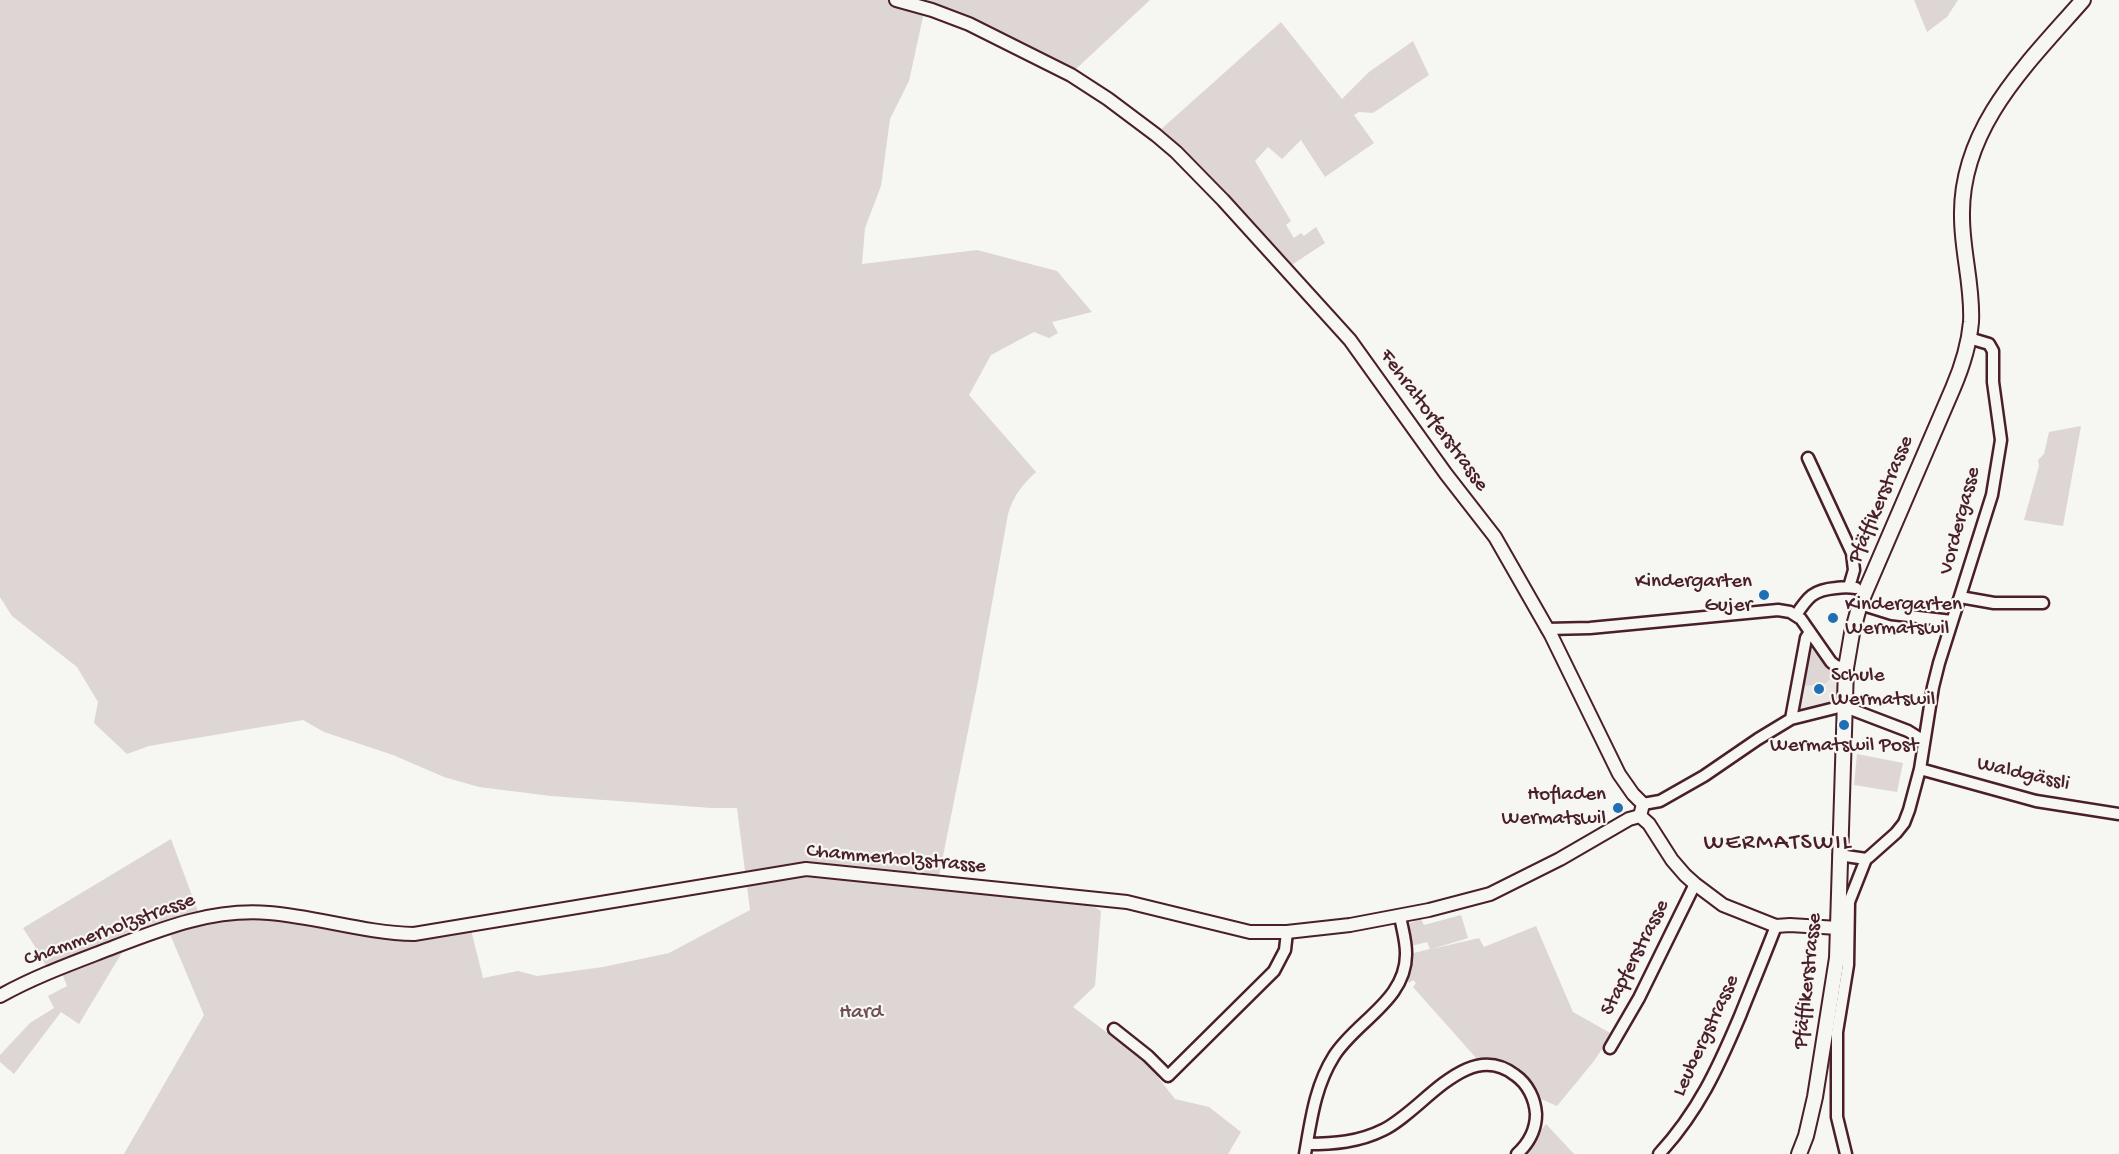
<!DOCTYPE html>
<html>
<head>
<meta charset="utf-8">
<style>
	body { margin:0 }
	canvas { display:block; background:#f6f6f2 }
</style>
</head>
<body>
<canvas width="2119" height="1154"></canvas>
<script>
const context = document.querySelector('canvas').getContext('2d');
context.lineJoin = 'round';
function paint(path, color) {
  context.fillStyle = color;
  context.fill(path, 'evenodd');
}
function trace(path, color, width, dash) {
  context.strokeStyle = color;
  context.lineWidth = width;
  context.lineCap = dash ? 'butt' : 'round';
  context.setLineDash(dash || []);
  context.stroke(path);
}
function drawText(font, color, halo, rows, align = 'center') {
  context.font = font + ' "Gochi Hand",sans-serif';
  context.lineWidth = 4.5;
  context.setLineDash([]);
  context.textBaseline = 'middle';
  context.strokeStyle = halo;
  context.fillStyle = color;
  for (const [text, x, y, turn = 0] of rows) {
    context.save();
    context.translate(x, y);
    context.rotate((+turn || 0) * Math.PI / 180);
    context.textAlign = isNaN(turn) ? turn : align;
    if (halo) context.strokeText(text, 0, 0);
    context.fillText(text, 0, 0);
    context.restore();
  }
}
paint(new Path2D(`
	M1806,647L1814,649L1822,654L1839,676L1838,702L1798,712L1796,710Z`), '#e9e6e3');
paint(new Path2D(`
	M0,0H1150L1077,68L1070,70L926,3L909,81L890,119L881,186L865,228L862,264L977,250L1057,271L1092,312L1052,322L1058,333L1049,338L1034,332L991,355L969,395L1036,472C1022,485 1014,495 1008,514L978,681L938,881L1081,898L1101,911L1095,986L1073,1007L1146,1062L1175,1099L1209,1107L1241,1132L1228,1154H124L204,1015L167,927L129,941L79,1024L61,1012L14,1074L0,1062V1055L30,1023L54,1008L48,996L67,986L60,968L49,972L41,956L23,928L171,839L200,917L224,914L367,930L470,926L483,978L518,971L537,976L603,967L669,953L750,910L737,808H711L551,796L479,787L444,777L393,755L324,732L303,720L149,746L127,754L94,723L98,702L77,667L12,616L0,597Z
	M1914,0H1958L1947,17L1927,32Z
	M1281,22L1342,99L1369,72L1413,41L1429,75L1373,113L1359,112L1354,115L1374,143L1325,177L1301,140L1282,159L1268,147L1255,161L1291,221L1286,225L1294,238L1301,233L1304,236L1316,227L1325,243L1290,266L1158,132Z
	M2081,426L2063,526L2024,520L2039,466L2038,460L2044,454L2049,432Z
	M1810,649L1821,656L1831,671L1830,679L1825,684L1801,686L1807,650Z
	M1857,754L1903,763L1897,792L1854,785Z
	M1461,915L1468,938L1432,949L1479,938L1484,947L1536,926L1573,1012L1612,1034L1594,1061L1557,1106L1541,1099C1531,1070 1507,1055 1477,1059L1413,987L1416,983L1413,980L1409,983L1406,979L1410,954L1430,949L1427,942L1411,946L1409,933L1410,923L1421,919L1424,925Z
	M1546,1124L1574,1154H1521Z`), '#ddd6d5');
const minor = new Path2D(`
	M1808,458L1852,553L1854,570L1849,587
	M1960,597L1994,603H2043
	M1860,604L1892,614L1952,621
	M1796,615C1808,597 1813,590 1836,588C1843,587 1849,587 1856,588
	M1547,629L1590,628L1778,610L1790,612L1801,619L1831,662L1836,666L1846,668
	M1791,719L1806,638L1810,632
	M1920,769L2036,801L2119,814
	M1643,804L1660,801L1704,776L1758,739L1791,719L1839,707L1853,710L1908,731L1924,741
	M1839,855L1866,859L1869,857L1896,833L1904,823L1909,810L1920,769L1933,687L1939,663L1992,495L2001,440L1993,382V351L1989,344L1969,338
	M1114,1029L1148,1056L1168,1076L1274,971L1285,950L1287,932
	M1610,1048L1639,998L1695,884
	M1307,1144C1334,1144 1359,1142 1383,1130C1423,1111 1467,1038 1515,1075C1528,1084 1535,1099 1536,1114C1536,1131 1529,1143 1517,1154
	M1305,1154C1311,1120 1315,1086 1334,1056C1356,1021 1407,1000 1406,953C1406,940 1402,928 1400,916
	M1659,1154C1698,1112 1718,1068 1740,1016C1752,986 1764,957 1776,926
	M1846,1154L1837,1117V1032L1848,965L1849,902L1866,859`);
const tertiary = new Path2D(`
	M896,0L932,10L969,24L1071,75L1108,99L1156,135L1176,152L1223,200L1350,340L1446,474L1495,537L1551,635L1619,774L1633,794L1643,804L1640,816
	M1640,816L1649,824L1672,860L1685,875L1695,884L1723,905L1776,926L1790,925L1838,928
	M0,996C32,978 67,965 101,952C156,931 209,908 269,913C318,917 365,933 414,934L806,869L1127,902L1250,932H1287L1350,925L1429,910L1490,894L1560,859L1629,819L1640,816`);
const secondary = new Path2D(`
	M1799,1154L1806,1136L1815,1097L1837,958L1846,668L1852,633L1860,604L1953,388C1962,367 1969,345 1971,322C1973,287 1962,252 1962,217C1960,127 2028,63 2083,0`);
trace(minor, '#4a1f2b', 15);
trace(tertiary, '#4a1f2b', 16);
trace(secondary, '#4a1f2b', 18);
trace(minor, '#f6f6f2', 10);
trace(tertiary, '#f6f6f2', 12);
trace(secondary, '#f6f6f2', 14);
for (const [x, y, r, color] of [
	[1764,595,6,"#1f6fb2"],
	[1833,618,6,"#1f6fb2"],
	[1819,689,6,"#1f6fb2"],
	[1844,725,6,"#1f6fb2"],
	[1618,808,6,"#1f6fb2"]
]) {
  const dot = new Path2D();
  dot.arc(x, y, r, 0, 2 * Math.PI);
  context.fillStyle = color;
  context.fill(dot);
  trace(dot, '#f6f6f2', 2);
}
drawText('21px', '#4a1f2b', '#f6f6f2', [
	["Fehraltorferstrasse",1433,421,54],
	["Pfäffikerstrasse",1882,500,-67],
	["Vordergasse",1961,521,-75],
	["Waldgässli",2023,775,13],
	["Chammerholzstrasse",896,860,5],
	["Chammerholzstrasse",110,931,-20],
	["Stapferstrasse",1636,958,-63],
	["Pfäffikerstrasse",1809,981,-84],
	["Leubergstrasse",1707,1036,-65]
]);
drawText('21px', '#4a1f2b', '#f6f6f2', [
	["Kindergarten",1752,583],
	["Gujer",1752,607],
	["Kindergarten",1845,606,"left"],
	["Wermatswil",1845,630,"left"],
	["Schule",1831,677,"left"],
	["Wermatswil",1831,701,"left"],
	["Wermatswil Post",1844,747,"center"],
	["Hofladen",1606,796],
	["Wermatswil",1606,820]
], 'right');
drawText('21px', '#6f4d56', '#f6f6f2', [
	["Hard",861,1014]
]);
context.letterSpacing = '1.5px';
drawText('24px', '#4a1f2b', '#f6f6f2', [
	["WERMATSWIL",1778,844]
]);
context.letterSpacing = '0px';
</script>
</body>
</html>
